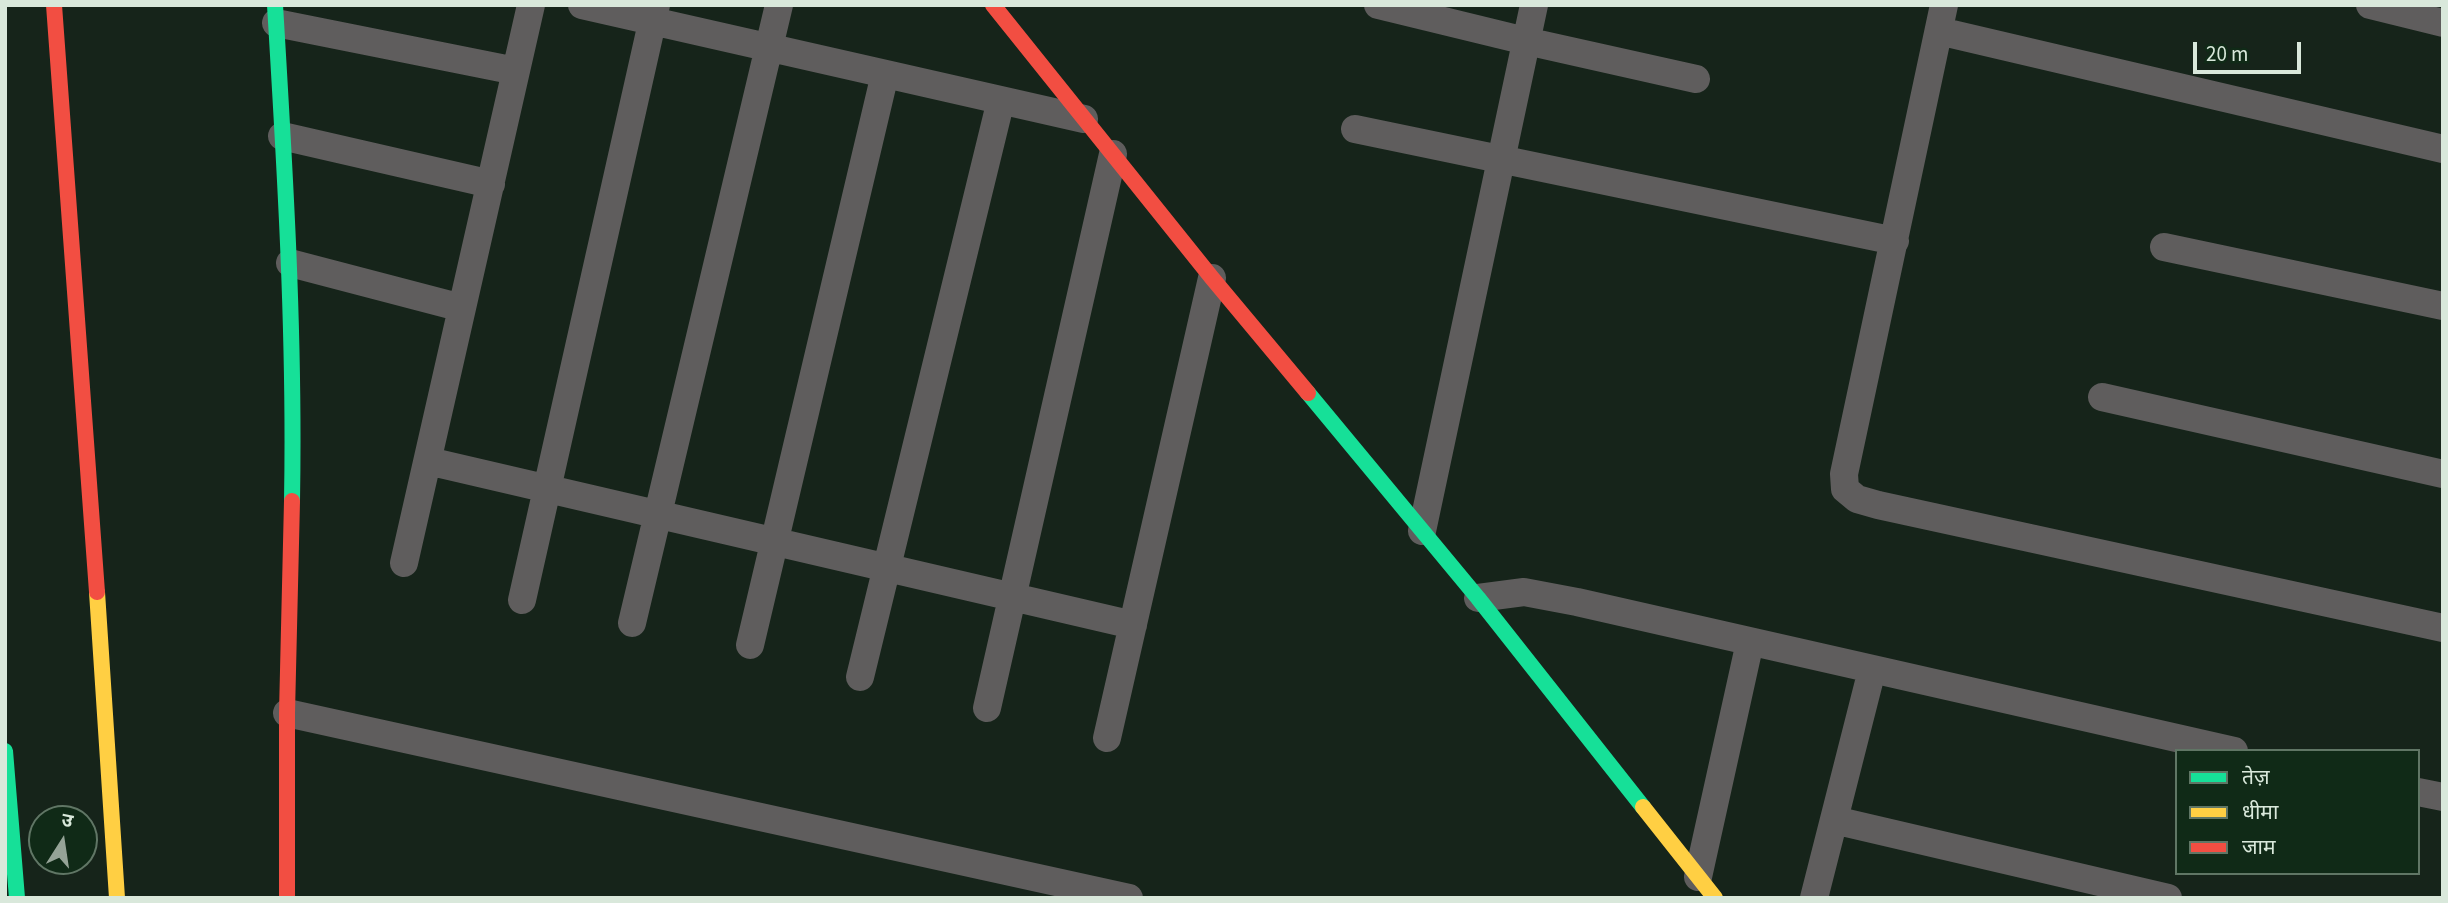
<!DOCTYPE html>
<html>
<head>
<meta charset="utf-8">
<style>
	body { margin:0 }
	#map { position:relative; width:2448px; height:903px; overflow:hidden; background:#16241a; font-family:"Source Sans 3","Noto Sans Devanagari",sans-serif }
	canvas { display:block }
	.frame { position:absolute; inset:0; border:7px solid #d9e8db; pointer-events:none }
	.legend { position:absolute; left:2175px; top:749px; width:245px; height:126px; box-sizing:border-box; background:#102a17; border:2px solid #607665; margin:0; padding:9px 12px; list-style:none; font-size:21px; color:#d9e8db }
	.legend li { display:flex; align-items:center; gap:14px; height:35px }
	.legend b { width:35px; border:2px solid #607665 }
	.north { position:absolute; left:28px; top:805px; width:70px; height:70px; box-sizing:border-box; background:#102a17; border:2px solid #607665; border-radius:50%; rotate:12deg; font-size:19px; font-weight:700; line-height:28px; text-align:center; color:#d9e8db }
	.north::after { content:''; display:block; margin:auto; width:24px; height:32px; background:#95a397; clip-path:polygon(50% 0,100% 100%,50% 72%,0 100%) }
	.scale { position:absolute; left:2193px; top:42px; width:108px; height:32px; box-sizing:border-box; border:4px solid #d9e8db; border-top:0; padding-left:9px; font-size:21px; line-height:24px; white-space:nowrap; color:#d9e8db; -webkit-text-stroke:5px #102a17; paint-order:stroke }
</style>
</head>
<body>
<div id="map">
<canvas width="2448" height="903"></canvas>
<div class="frame"></div>
<ul class="legend">
<li><b style="height:9px;background:#16e098"></b>तेज़</li>
<li><b style="height:9px;background:#ffcf43"></b>धीमा</li>
<li><b style="height:9px;background:#f24e42"></b>जाम</li>
</ul>
<div class="north">उ</div>
<div class="scale">20 m</div>
</div>
<script>
const context = document.querySelector('canvas').getContext('2d');
context.lineJoin = 'round';
function trace(path, color, width, dash) {
  context.strokeStyle = color;
  context.lineWidth = width;
  context.lineCap = dash ? 'butt' : 'round';
  context.setLineDash(dash || []);
  context.stroke(path);
}
trace(new Path2D(`
	M582,5L1084,119
	M1378,5L1526,41L1696,79
	M1944,5L1844,474L1845,489L1857,499L1878,505L2443,628
	M2370,5L2443,23
	M276,23L516,71
	M1939,31L2443,149
	M1355,129L1895,241
	M282,136L491,184
	M2164,247L2443,306
	M290,263L462,308
	M2102,397L2443,474
	M428,461L1133,625
	M1422,531L1534,5
	M404,563L531,5
	M1478,598L1524,592L1577,602L2234,751
	M522,600L656,5
	M632,623L779,5
	M750,645L885,74
	M860,677L1001,100
	M987,708L1113,154
	M287,713L1129,898
	M1107,738L1212,278
	M2418,792L2443,797
	M1834,820L2168,898
	M1698,877L1750,642
	M1814,898L1872,670`), '#5f5d5d', 28);
trace(new Path2D(`
	M275,5C285,170 295,335 292,501
	M1308,393L1478,598L1643,807
	M5,751L17,898`), '#16e098', 16);
trace(new Path2D(`
	M97,592L117,898
	M1643,807L1715,898`), '#ffcf43', 16);
trace(new Path2D(`
	M54,5L97,592
	M993,5L1212,278L1308,393
	M287,898V713L292,501`), '#f24e42', 16);
</script>
</body>
</html>
